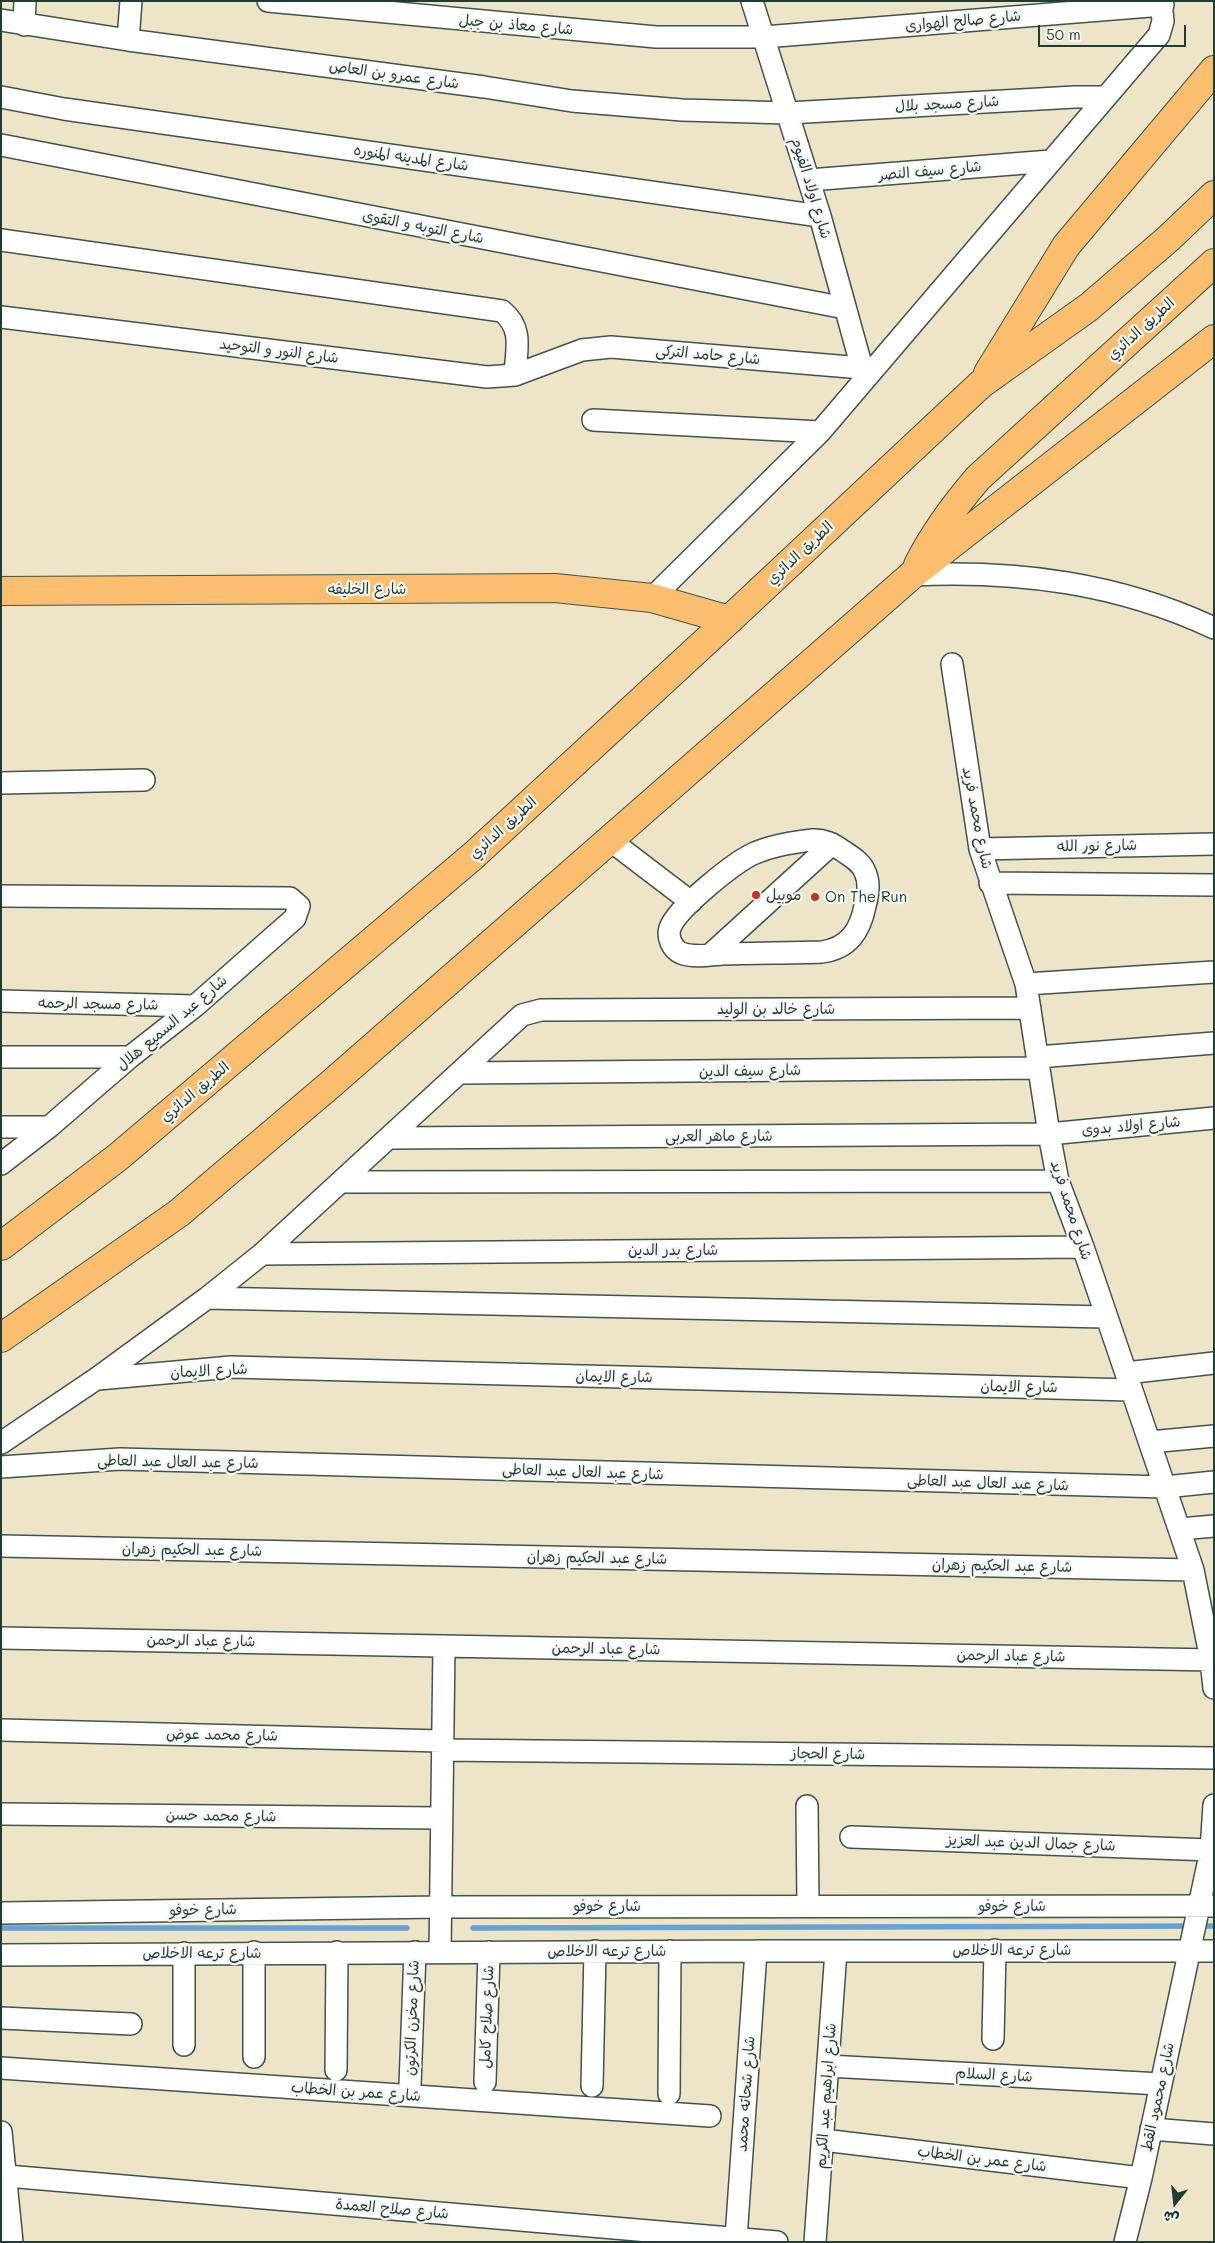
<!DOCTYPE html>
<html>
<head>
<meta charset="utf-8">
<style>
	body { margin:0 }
	#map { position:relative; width:1215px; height:2243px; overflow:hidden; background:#eee4c8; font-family:Mali,"Playpen Sans Arabic",sans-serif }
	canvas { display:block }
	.frame { position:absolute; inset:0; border:2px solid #1f3d34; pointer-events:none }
	.north { position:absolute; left:1150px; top:2178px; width:50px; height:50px; -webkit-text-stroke:4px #f6f6f2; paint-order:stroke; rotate:196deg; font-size:14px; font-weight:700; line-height:20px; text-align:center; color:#1f3d34 }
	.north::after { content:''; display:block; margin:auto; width:18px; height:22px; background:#1f3d34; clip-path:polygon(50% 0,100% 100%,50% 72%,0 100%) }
	.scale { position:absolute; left:1038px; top:25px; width:148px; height:22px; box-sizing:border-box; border:2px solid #1f3d34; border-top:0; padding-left:6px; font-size:15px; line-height:18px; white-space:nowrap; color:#1f3d34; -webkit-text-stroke:4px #f6f6f2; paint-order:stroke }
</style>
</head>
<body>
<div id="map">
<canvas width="1215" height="2243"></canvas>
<div class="frame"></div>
<div class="north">ش</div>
<div class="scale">50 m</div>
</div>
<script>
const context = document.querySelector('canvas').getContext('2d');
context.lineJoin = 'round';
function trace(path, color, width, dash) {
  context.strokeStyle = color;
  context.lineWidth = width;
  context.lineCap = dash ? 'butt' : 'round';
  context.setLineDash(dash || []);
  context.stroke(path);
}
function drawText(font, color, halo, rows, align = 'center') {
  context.font = font + ' Mali,"Playpen Sans Arabic",sans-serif';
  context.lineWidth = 4.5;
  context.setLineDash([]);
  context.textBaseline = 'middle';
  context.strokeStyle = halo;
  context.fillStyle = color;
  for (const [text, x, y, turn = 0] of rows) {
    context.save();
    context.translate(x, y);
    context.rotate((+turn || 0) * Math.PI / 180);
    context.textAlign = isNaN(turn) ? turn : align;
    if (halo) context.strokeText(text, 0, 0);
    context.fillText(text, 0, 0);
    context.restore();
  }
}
trace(new Path2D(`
	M3,1928H407
	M473,1928L1214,1926`), '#67a2d7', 5.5);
const minor = new Path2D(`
	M268,1L656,37H764L1163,5
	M752,1L820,216L862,368L867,376
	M1,20L128,40L484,87L572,101L682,110L788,113L1075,97H1106
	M24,25L25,1
	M128,40L131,1
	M1,97L64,109L820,216
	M1,145L845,308
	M809,180L1051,161
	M1,240L502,311C524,329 516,350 515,375
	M1,317L487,377L515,375L582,350L611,347L862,368
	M593,420L820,432
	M912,575C1017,570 1118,583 1214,628
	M652,598L820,432L1159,35L1163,21L1161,1
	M952,664L980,849L1026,984L1049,1134L1058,1181L1083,1247L1193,1570L1211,1660L1214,1688
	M1,783L144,780
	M811,840C824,839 833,844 843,851C852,857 861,862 865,872C870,883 868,894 865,906C860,931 849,948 822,952C789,953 756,953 723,954C710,955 693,958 681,953C672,949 667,937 670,928C677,908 736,861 755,853C773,845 792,843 811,840Z
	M611,841L691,902
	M980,849L1214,844
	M990,883L1214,885
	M1,896L290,898L299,906L295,918L195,1006L130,1057L49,1127L1,1164
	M710,955L832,844
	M1026,984L1214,972
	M1,1001L195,1006
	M1,1057H130
	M1038,1057L1214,1043
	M460,1073L1039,1068
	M1,1127H49
	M389,1138L1049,1134L1214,1118
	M342,1182L1058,1181
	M262,1254L1083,1247
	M207,1298L1106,1317
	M1126,1373L1214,1363
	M98,1379L231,1367L1131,1390
	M1150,1442L1214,1436
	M1,1443L96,1379L207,1298L262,1254L522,1015L541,1010L1030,1008
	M1,1467L120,1459L1165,1487L1214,1482
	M1180,1529L1214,1526
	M1,1546L1193,1570
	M1,1638L1214,1660
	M1,1730L442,1741
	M442,1750L1214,1758
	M807,1806L808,1906
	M1,1814L441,1818
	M851,1837L1211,1850
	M1,1913L441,1907L1214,1906
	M440,1952L444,1646
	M1,1955L756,1951H1214
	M1,2018L131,2024
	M993,2039L995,1950
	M184,2045V1953
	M254,2057V1952
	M828,2066L1161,2084
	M1,2068L710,2116
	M336,2070L337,1952
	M485,2082L489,1952
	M410,2085L415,1952
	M592,2086L595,1951
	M669,2094L670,1951
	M1151,2129L1214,2134
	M1,2132L12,2242
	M823,2140L1141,2178
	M7,2176L777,2242
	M736,2238L756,1951
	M815,2242L836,1951
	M1125,2242L1141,2178L1211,1850L1214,1805`);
const major = new Path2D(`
	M1,591L555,588L652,598L729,620`);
const highway = new Path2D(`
	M988,373L1066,246L1214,70
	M918,565C934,533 954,506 978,478L1214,263
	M1,1246L118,1157L473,856L729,620L981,384L1089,307L1169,238L1214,195
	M1,1338L179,1213L331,1084L912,575L1214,339`);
trace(minor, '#3e564a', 24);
trace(major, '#3e564a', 30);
trace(highway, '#3e564a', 30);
trace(minor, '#fff', 21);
trace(major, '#fbbd6e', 28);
trace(highway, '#fbbd6e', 28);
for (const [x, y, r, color] of [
	[756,895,5,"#c8321e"],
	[815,897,5,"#c8321e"]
]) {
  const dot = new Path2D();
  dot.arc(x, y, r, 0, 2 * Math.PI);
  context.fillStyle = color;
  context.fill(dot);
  trace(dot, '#f6f6f2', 2);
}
drawText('15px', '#1f3d34', '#f6f6f2', [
	["شارع صالح الهوارى",963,21,-5],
	["شارع معاذ بن جبل",516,25,5],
	["شارع عمرو بن العاص",394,75,8],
	["شارع مسجد بلال",947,104,-3],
	["شارع المدينه المنوره",411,158,8],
	["شارع سيف النصر",930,171,-5],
	["شارع اولاد الفيوم",811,188,73],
	["شارع التوبه و التقوى",423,227,11],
	["الطريق الدائري",1141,329,-42],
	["شارع النور و التوحيد",279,351,7],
	["شارع حامد التركى",708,355,5],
	["الطريق الدائري",800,553,-43],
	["شارع الخليفه",367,589],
	["شارع محمد فريد",977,818,79],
	["الطريق الدائري",503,828,-42],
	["شارع نور الله",1097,846,-1],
	["شارع مسجد الرحمه",98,1004,1],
	["شارع خالد بن الوليد",776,1009],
	["شارع عبد السميع هلال",172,1023,-40],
	["شارع سيف الدين",750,1071,-1],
	["الطريق الدائري",195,1092,-40],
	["شارع اولاد بدوى",1131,1126,-5],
	["شارع ماهر العربى",719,1136],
	["شارع محمد فريد",1071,1210,72],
	["شارع بدر الدين",673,1250],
	["شارع الايمان",209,1371,-3],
	["شارع الايمان",614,1377,1],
	["شارع الايمان",1019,1387,1],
	["شارع عبد العال عبد العاطى",178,1462,1],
	["شارع عبد العال عبد العاطى",583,1472,2],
	["شارع عبد العال عبد العاطى",988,1483,2],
	["شارع عبد الحكيم زهران",192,1550,1],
	["شارع عبد الحكيم زهران",597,1558,1],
	["شارع عبد الحكيم زهران",1002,1566,1],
	["شارع عباد الرحمن",201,1641,1],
	["شارع عباد الرحمن",606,1649,1],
	["شارع عباد الرحمن",1011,1656,1],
	["شارع محمد عوض",222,1735,1],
	["شارع الحجاز",828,1754,1],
	["شارع محمد حسن",221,1816,1],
	["شارع جمال الدين عبد العزيز",1031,1843,2],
	["شارع خوفو",607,1906],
	["شارع خوفو",1012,1906],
	["شارع خوفو",203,1910,-1],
	["شارع ترعه الاخلاص",1012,1950],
	["شارع ترعه الاخلاص",607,1951],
	["شارع ترعه الاخلاص",202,1953],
	["شارع صلاح كامل",487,2017,-88],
	["شارع مخزن الكرتون",412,2018,-88],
	["شارع السلام",994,2075,3],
	["شارع عمر بن الخطاب",356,2092,4],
	["شارع شحاته محمد",746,2094,-86],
	["شارع ابراهيم عبد الكريم",826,2096,-86],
	["شارع محمود القط",1158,2097,-78],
	["شارع عمر بن الخطاب",982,2159,7],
	["شارع صلاح العمدة",392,2209,5]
]);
drawText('15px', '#1f3d34', '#f6f6f2', [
	["موبيل",766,895],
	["On The Run",825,897]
], 'left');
</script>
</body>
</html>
